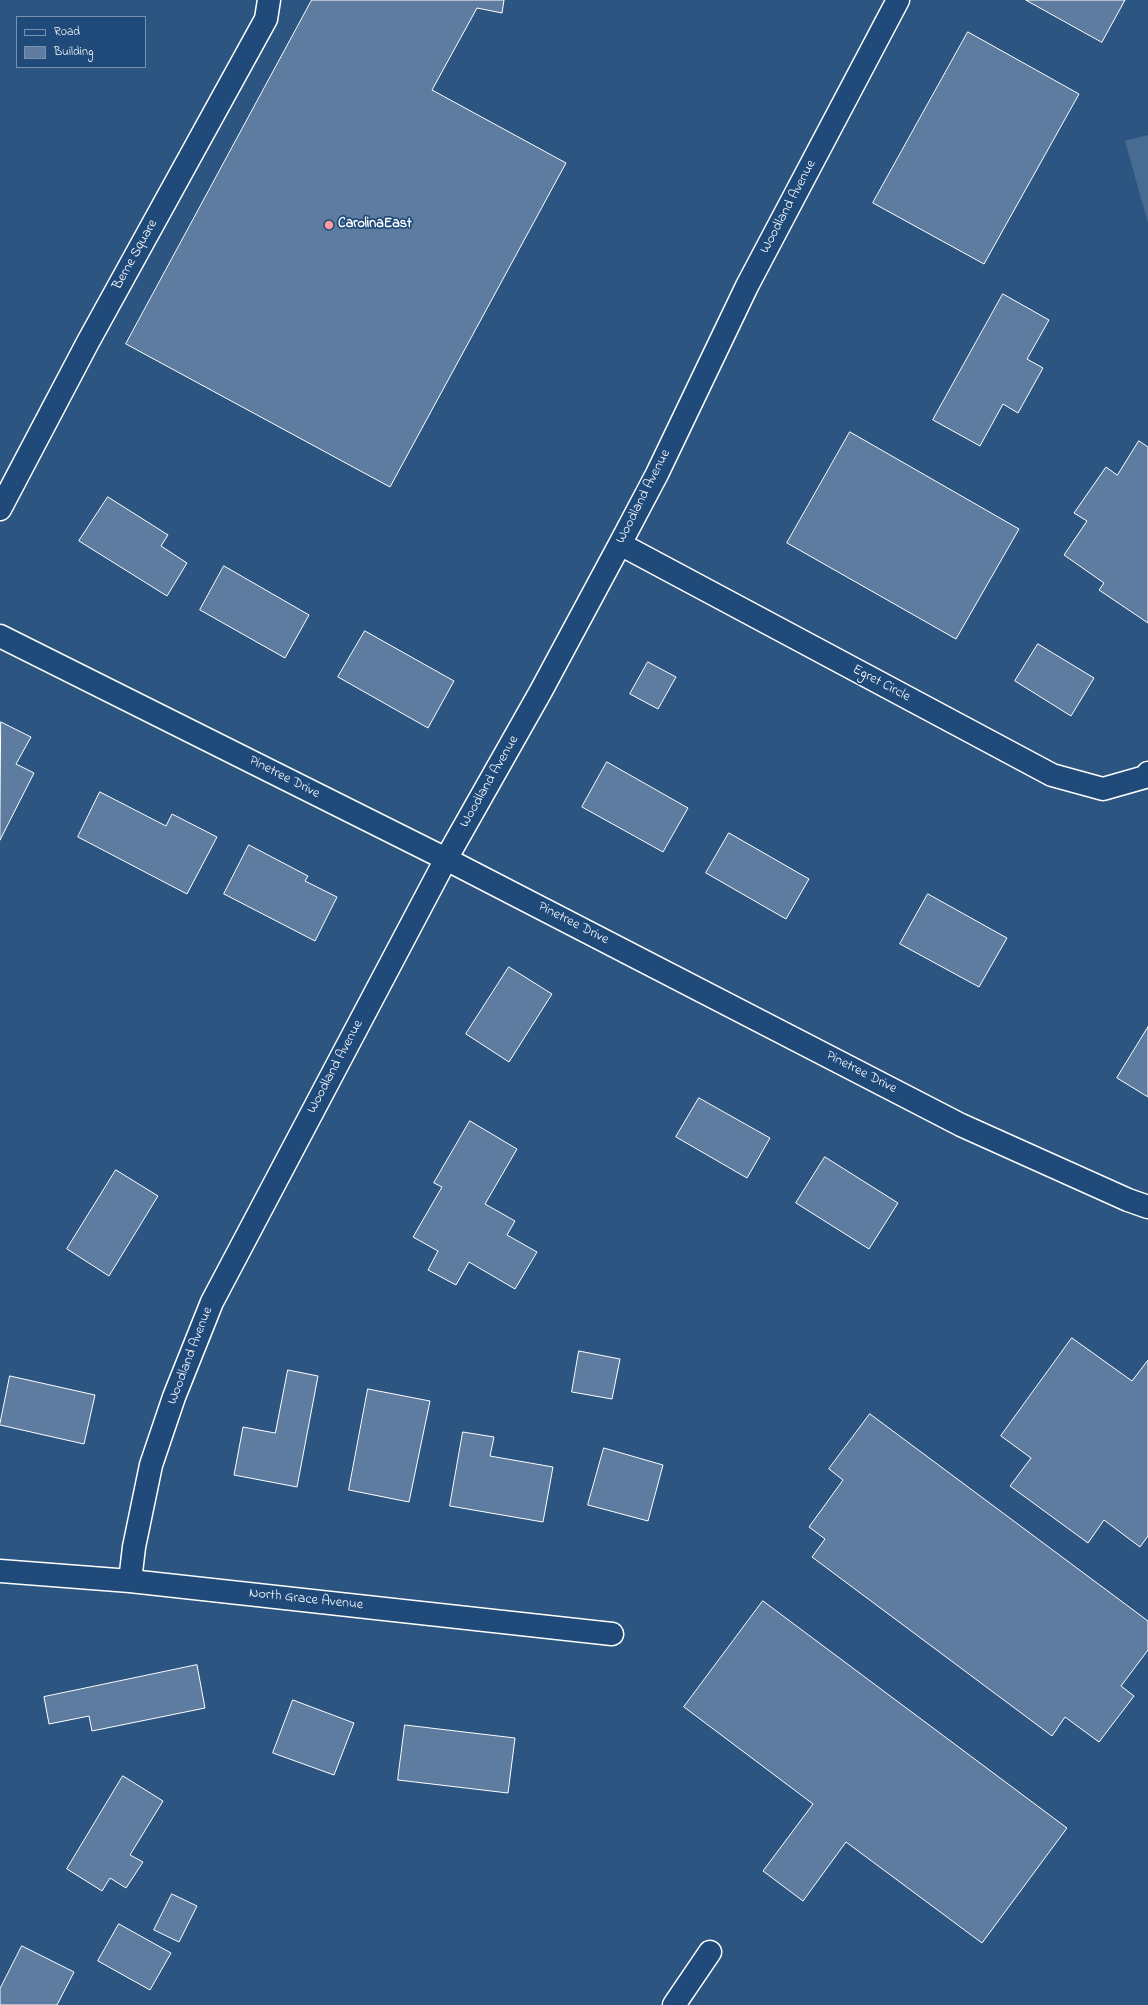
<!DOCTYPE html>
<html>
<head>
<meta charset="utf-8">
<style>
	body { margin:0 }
	#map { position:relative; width:1148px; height:2005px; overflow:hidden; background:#2c5582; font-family:"Indie Flower",sans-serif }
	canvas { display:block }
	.legend { position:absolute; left:16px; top:16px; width:130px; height:52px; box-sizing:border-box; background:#1f4a7a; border:1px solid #7992af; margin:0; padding:5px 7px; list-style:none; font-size:12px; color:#fff }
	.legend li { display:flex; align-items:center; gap:8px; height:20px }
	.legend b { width:20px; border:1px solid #7992af }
</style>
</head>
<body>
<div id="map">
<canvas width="1148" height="2005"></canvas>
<ul class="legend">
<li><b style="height:5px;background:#1f4a7a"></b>Road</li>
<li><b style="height:11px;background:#5e7c9f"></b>Building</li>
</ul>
</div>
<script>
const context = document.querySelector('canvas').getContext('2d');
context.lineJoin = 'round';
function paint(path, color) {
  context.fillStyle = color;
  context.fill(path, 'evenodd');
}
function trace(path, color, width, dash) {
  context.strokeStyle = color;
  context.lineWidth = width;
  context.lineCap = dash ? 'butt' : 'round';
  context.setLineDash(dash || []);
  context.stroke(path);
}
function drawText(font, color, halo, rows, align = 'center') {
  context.font = font + ' "Indie Flower",sans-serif';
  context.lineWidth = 3.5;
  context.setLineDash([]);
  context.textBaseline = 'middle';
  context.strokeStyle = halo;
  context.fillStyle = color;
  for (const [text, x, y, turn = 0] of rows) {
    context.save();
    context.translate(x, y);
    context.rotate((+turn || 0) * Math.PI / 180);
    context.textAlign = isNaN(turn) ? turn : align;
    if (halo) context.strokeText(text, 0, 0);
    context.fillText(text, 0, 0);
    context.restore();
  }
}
paint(new Path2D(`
	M1148,135V223L1125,141Z`), '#486b92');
const building = new Path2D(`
	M312,0H504L502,13L477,8L432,90L566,163L390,487L126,344Z
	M1026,0H1125L1102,42Z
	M968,32L1079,94L984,264L873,203Z
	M1003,294L1049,320L1027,359L1043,368L1018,413L1003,404L980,446L933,420Z
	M850,432L1019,529L956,639L787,543Z
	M1139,441L1148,447V623L1099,590L1104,583L1064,555L1087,521L1074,513L1106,467L1117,475Z
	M108,497L168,535L161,546L187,563L167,596L79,541Z
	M224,566L309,615L285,658L200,610Z
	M365,631L454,681L428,728L338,677Z
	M1038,644L1094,678L1071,716L1015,681Z
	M648,662L676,677L658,709L630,694Z
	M1,722L31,737L16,764L34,773L0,840Z
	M607,762L688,808L663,852L582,807Z
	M100,792L166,826L172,814L217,837L187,894L78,837Z
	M729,833L809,879L786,919L706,873Z
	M249,845L308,876L305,881L337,897L315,941L224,894Z
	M928,894L1007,938L979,987L900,944Z
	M509,967L552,994L509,1062L466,1034Z
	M1148,1027V1097L1117,1078Z
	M699,1098L770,1138L747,1178L676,1137Z
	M470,1121L517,1149L485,1204L515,1221L507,1235L537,1252L515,1289L469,1262L456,1285L428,1270L438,1251L413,1237L442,1187L434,1183Z
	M825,1157L898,1203L869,1249L796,1203Z
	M116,1170L158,1196L109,1276L67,1249Z
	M1072,1338L1132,1381L1148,1360V1536L1140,1547L1104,1520L1088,1543L1010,1486L1031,1458L1001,1436Z
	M579,1351L620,1359L612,1399L572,1392Z
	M288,1370L318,1376L297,1487L234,1475L243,1427L275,1433Z
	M10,1376L95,1395L84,1444L0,1425Z
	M368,1389L430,1401L409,1502L349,1490Z
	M870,1414L1148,1621V1650L1121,1686L1134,1696L1099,1742L1065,1717L1052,1736L812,1557L825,1539L809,1527L843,1480L829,1469Z
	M463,1432L494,1437L490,1456L553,1467L543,1522L450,1506Z
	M604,1448L663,1465L648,1521L588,1505Z
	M763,1601L1067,1828L982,1943L846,1842L803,1901L763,1871L813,1804L684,1707Z
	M197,1665L205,1708L92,1731L89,1716L49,1724L44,1697Z
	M293,1700L354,1723L334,1775L273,1753Z
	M405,1725L515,1738L508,1793L398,1780Z
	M123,1776L163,1801L130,1855L143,1862L126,1888L110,1878L102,1891L67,1869Z
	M172,1894L197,1906L179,1942L154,1930Z
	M119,1924L171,1953L150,1990L98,1961Z
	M22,1946L74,1972L57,2005H0V1989Z`);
paint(building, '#5e7c9f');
trace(building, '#fff', 1);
const street = new Path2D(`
	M0,509L88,342L266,19L269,0
	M620,544L1052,775L1103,789L1145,777L1148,773
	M0,636L446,859L961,1125L1128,1200L1148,1207
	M0,1571L130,1581L612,1634
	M130,1581L134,1547L151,1465L174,1397L212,1302L446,859L541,691L620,544L657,474L747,286L898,0
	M674,2005L710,1952`);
trace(street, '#fff', 25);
trace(street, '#1f4a7a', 22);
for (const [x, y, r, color] of [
	[329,225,5,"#ff9aa2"]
]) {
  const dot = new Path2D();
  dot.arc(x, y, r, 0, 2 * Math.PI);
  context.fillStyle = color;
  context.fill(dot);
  trace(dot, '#1f4a7a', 1.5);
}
drawText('14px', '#fff', '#1f4a7a', [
	["Woodland Avenue",789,207,-62],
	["Berne Square",136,255,-61],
	["Woodland Avenue",644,497,-63],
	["Egret Circle",881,684,28],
	["Pinetree Drive",284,778,27],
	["Woodland Avenue",490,782,-60],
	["Pinetree Drive",573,924,27],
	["Woodland Avenue",336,1067,-62],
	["Pinetree Drive",861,1073,27],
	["Woodland Avenue",191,1356,-69],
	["North Grace Avenue",306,1600,6]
]);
drawText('bold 14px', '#fff', '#1f4a7a', [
	["CarolinaEast",338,225]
], 'left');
</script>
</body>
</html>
